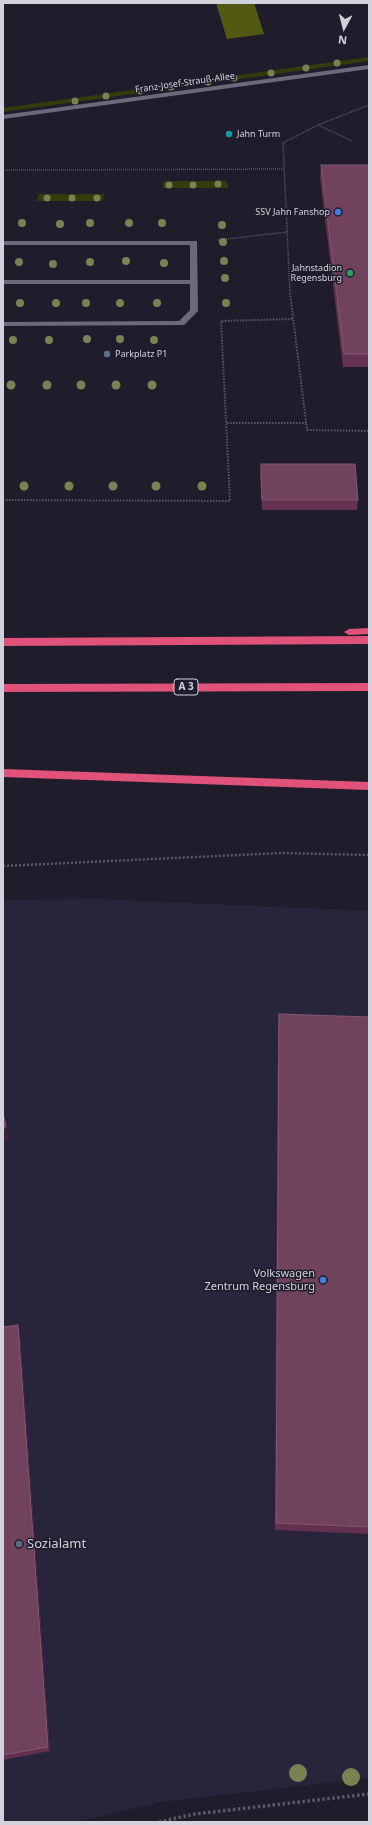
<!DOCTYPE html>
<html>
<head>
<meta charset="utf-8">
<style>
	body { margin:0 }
	#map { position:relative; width:372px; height:1825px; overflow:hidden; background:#1f1d2c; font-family:"Noto Sans",sans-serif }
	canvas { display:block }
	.frame { position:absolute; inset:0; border:4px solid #d2d2dc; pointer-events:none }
	.north { position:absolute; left:324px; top:8px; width:40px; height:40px; -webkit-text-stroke:3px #1f1d2c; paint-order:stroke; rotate:187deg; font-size:11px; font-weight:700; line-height:16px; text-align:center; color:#d2d2dc }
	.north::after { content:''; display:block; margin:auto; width:14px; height:18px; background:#d2d2dc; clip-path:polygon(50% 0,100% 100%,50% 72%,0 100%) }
</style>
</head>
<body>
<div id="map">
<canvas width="372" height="1825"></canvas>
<div class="frame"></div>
<div class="north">N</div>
</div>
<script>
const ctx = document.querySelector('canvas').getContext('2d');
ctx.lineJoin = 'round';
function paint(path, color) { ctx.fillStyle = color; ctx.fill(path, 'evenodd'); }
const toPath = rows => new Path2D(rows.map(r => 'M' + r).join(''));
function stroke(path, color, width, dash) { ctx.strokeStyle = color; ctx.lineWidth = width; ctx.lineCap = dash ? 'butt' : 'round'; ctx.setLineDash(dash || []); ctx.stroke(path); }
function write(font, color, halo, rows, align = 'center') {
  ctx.font = font + ' "Noto Sans",sans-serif'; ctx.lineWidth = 3; ctx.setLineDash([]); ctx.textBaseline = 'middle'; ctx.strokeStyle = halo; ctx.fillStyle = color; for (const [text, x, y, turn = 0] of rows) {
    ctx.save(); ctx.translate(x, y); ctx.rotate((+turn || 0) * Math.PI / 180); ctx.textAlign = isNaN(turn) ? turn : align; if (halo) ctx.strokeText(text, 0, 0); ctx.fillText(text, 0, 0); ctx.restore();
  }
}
paint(toPath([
	[96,899,369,911,369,1778,161,1802,76,1822,3,1822,3,900]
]), '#28253b');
paint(toPath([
	[369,57,369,61,3,112,3,108],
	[163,181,227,181,228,188,163,188],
	[38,194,104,194,103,201,37,201]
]), '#363b0e');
paint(toPath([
	[216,3,254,3,264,34,227,39]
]), '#535913');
stroke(toPath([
	[318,125,352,141],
	[3,170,284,169],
	[218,240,287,232],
	[290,294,283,143,318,125,369,105]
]), '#5b5967', 1.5, [1, 1]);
stroke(toPath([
	[290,293,307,430,369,431],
	[227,423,306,423],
	[3,500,230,501,221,321,293,319]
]), '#5b5967', 2, [1.5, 1.5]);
stroke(toPath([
	[3,866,282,853,369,855]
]), '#5b5967', 2.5, [2, 2]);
stroke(toPath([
	[159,1822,195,1814,369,1794]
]), '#5b5967', 3.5, [2.5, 2.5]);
paint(toPath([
	[3,241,197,241,198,311,184,325,181,325,3,326,3,322,179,321,190,310,190,284,3,284,3,280,190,280,190,245,3,245,3,241]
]), '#6b6a7c');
paint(toPath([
	[369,65,369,69,3,119,3,115,369,65]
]), '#6b6a7c');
paint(toPath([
	[369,628,369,634,349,635,344,632,349,629,369,628],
	[369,636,369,644,3,646,3,638,369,636],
	[369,683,369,691,3,692,3,684,369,683],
	[3,769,369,782,369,790,3,777,3,769]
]), '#e05279');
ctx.fillStyle = '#7c8154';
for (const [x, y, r] of [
	[337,63,3.5],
	[306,68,3.5],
	[271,73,3.5],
	[234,78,3.5],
	[208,82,3.5],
	[171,87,3.5],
	[140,91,3.5],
	[106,96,3.5],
	[75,101,3.5],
	[218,184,3.5],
	[169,185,3.5],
	[193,185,3.5],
	[47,198,3.5],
	[72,198,3.5],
	[97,198,3.5],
	[22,223,4],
	[90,223,4],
	[129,223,4],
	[162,223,4],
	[60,224,4],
	[222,225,4],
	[223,242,4],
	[126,261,4],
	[224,261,4],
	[19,262,4],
	[90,262,4],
	[164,263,4],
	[53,264,4],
	[225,278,4],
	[20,303,4],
	[56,303,4],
	[86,303,4],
	[120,303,4],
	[157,303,4],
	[226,303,4],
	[87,339,4],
	[120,339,4],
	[13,340,4],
	[49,340,4],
	[154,340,4],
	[11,385,4.5],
	[47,385,4.5],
	[81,385,4.5],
	[116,385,4.5],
	[152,385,4.5],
	[24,486,4.5],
	[69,486,4.5],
	[113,486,4.5],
	[156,486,4.5],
	[202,486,4.5],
	[298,1773,9],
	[351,1777,9]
]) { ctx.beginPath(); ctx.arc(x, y, r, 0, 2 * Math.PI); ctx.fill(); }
paint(toPath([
	[321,165,369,165,369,367,343,367,320,178],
	[261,464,358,500,357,510,262,510,260,475],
	[279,1014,369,1017,369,1534,275,1530,278,1026],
	[3,1327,20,1335,50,1751,3,1760]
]), '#64304f');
paint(toPath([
	[6,1126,8,1137,3,1144,3,1130],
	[18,1325,20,1335,50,1751,48,1747]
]), '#44213a');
const building = toPath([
	[321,165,369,165,369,354,344,354,321,165],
	[261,464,355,464,358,500,262,500,261,464],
	[279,1014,369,1017,369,1527,276,1523,279,1014],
	[3,1113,6,1126,3,1130,3,1113],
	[18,1325,48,1747,3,1755,3,1327,18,1325]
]);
paint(building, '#70425e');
stroke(building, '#7f5872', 1);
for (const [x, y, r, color] of [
	[229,134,4,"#0f9aa8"],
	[338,212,4,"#3f7fe0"],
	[350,273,4,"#2e9e5b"],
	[107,354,4,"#5c6f8a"],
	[323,1280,4,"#3f7fe0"],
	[19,1544,4,"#5c6f8a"]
]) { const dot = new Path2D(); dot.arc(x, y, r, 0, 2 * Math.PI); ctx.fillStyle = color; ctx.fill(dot); stroke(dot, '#1f1d2c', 1.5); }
write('9px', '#d2d2dc', '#1f1d2c', [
	["Franz-Josef-Strauß-Allee",185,83,-8]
]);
write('9px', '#d2d2dc', '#1f1d2c', [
	["Jahn Turm",237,134],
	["SSV Jahn Fanshop",330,212,"right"],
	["Jahnstadion",342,268,"right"],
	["Regensburg",342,278,"right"],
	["Parkplatz P1",115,354]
], 'left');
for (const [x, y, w] of [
	[186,687,24]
]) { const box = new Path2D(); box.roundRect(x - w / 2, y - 8, w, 16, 3); ctx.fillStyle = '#1f1d2c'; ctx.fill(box); stroke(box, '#d2d2dc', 1); }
write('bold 10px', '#d2d2dc', null, [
	["A 3",186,687]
]);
write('11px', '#d2d2dc', '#1f1d2c', [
	["Volkswagen",315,1274],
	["Zentrum Regensburg",315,1287]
], 'right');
write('13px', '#d2d2dc', '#1f1d2c', [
	["Sozialamt",27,1544]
], 'left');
</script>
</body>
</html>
